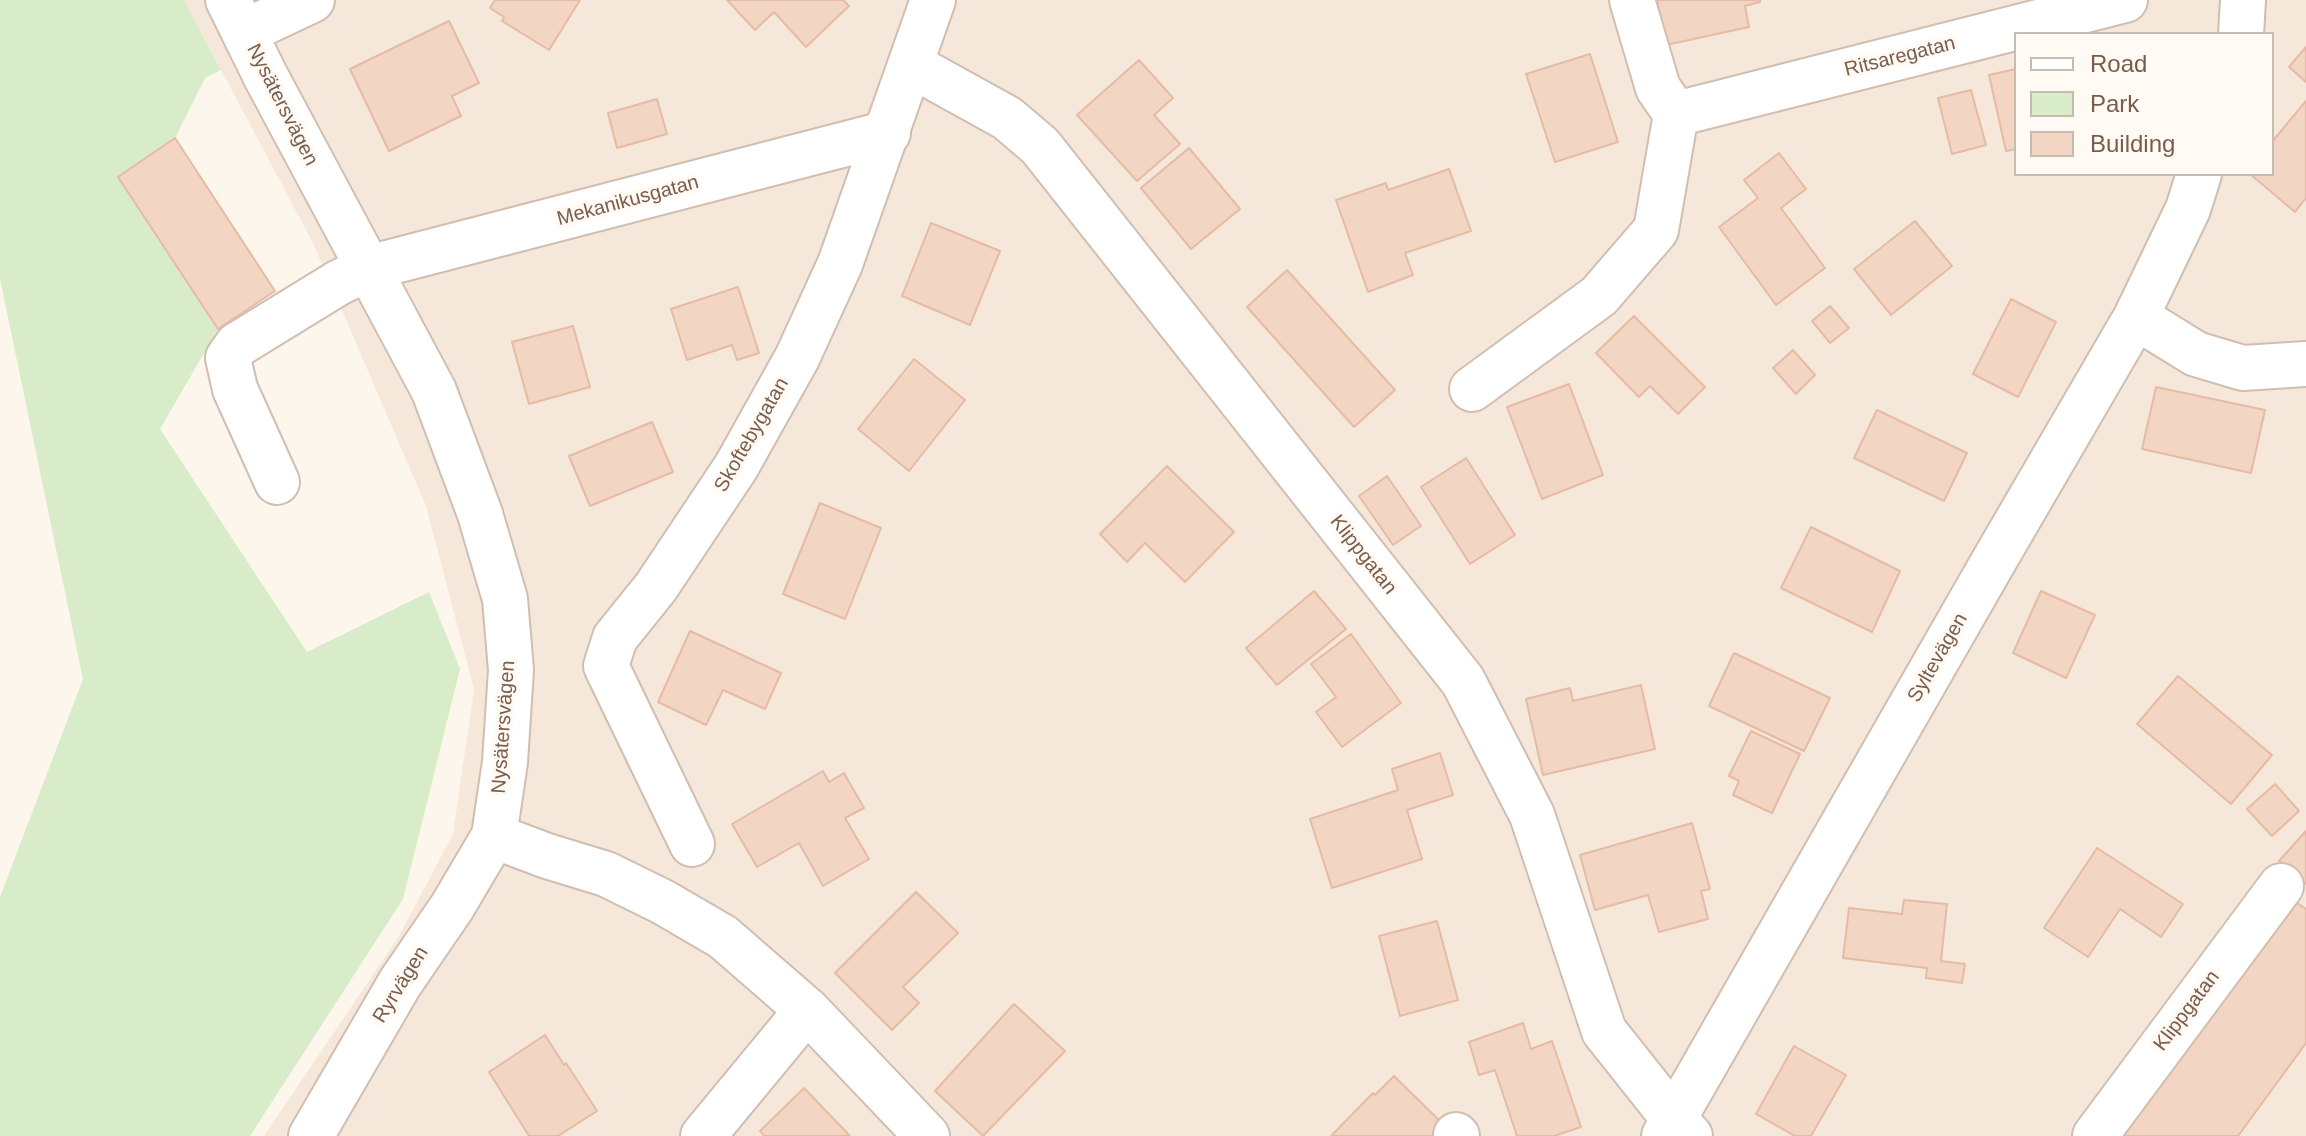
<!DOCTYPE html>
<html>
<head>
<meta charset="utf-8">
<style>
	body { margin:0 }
	#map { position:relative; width:2306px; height:1136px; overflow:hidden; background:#fdf6ec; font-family:Arial,sans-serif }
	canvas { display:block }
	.legend { position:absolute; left:2014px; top:32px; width:260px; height:144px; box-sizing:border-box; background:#fffaf3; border:2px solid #cabbb1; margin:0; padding:10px 14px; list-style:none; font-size:24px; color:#7a5c4d }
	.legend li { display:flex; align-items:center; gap:16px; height:40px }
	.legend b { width:40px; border:2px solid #cabbb1 }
</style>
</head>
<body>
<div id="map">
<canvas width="2306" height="1136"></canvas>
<ul class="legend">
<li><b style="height:10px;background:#fff"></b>Road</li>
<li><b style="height:22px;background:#d8ecc9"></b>Park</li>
<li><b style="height:22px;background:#f3d5c3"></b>Building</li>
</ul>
</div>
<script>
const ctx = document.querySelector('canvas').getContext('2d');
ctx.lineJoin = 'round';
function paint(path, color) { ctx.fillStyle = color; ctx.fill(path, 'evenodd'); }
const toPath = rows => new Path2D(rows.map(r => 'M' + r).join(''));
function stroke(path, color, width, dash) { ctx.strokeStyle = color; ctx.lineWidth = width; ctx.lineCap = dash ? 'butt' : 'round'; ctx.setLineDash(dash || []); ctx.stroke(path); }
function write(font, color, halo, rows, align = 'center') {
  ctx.font = font + ' Arial,sans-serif'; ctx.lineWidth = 7; ctx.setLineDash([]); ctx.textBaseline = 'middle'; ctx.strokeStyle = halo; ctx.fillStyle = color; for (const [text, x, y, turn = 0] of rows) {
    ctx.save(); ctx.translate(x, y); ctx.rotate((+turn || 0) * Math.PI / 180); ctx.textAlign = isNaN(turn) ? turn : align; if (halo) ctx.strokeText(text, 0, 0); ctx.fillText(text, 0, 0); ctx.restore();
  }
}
paint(toPath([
	[184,0,2306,0,2306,1136,264,1136,399,936,453,834,474,689,426,506,313,243],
	[2016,34,2272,34,2272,174,2016,174]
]), '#f5e8da');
paint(toPath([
	[0,0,184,0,221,70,205,78,175,138,118,177,218,329,160,429,307,652,429,592,460,669,403,899,250,1136,0,1136,0,897,83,679,0,279]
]), '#d8ecc9');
const building = toPath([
	[495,0,580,0,549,50,502,21,504,17,490,8,495,0],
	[727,0,843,0,849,6,806,47,774,12,755,30,727,0],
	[1657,0,1760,0,1760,2,1745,6,1749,27,1666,45,1657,0],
	[449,21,479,83,452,96,461,116,389,151,350,69,449,21],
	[2306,47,2306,82,2289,67,2306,47],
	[1590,54,1618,142,1555,162,1526,74,1590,54],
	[1139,60,1173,98,1154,115,1180,144,1137,181,1077,115,1139,60],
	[2016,69,2016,149,2006,151,1989,75,2016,69],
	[1971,90,1986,145,1952,154,1938,98,1971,90],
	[657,99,667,134,617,148,608,113,657,99],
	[2306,101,2306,198,2295,212,2250,174,2272,174,2272,142,2306,101],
	[175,138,275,291,218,329,118,177,175,138],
	[1189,148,1240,209,1191,249,1141,188,1189,148],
	[1779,153,1806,189,1781,208,1825,268,1776,305,1719,227,1758,198,1744,180,1779,153],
	[1449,169,1471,231,1405,253,1413,275,1368,292,1336,200,1386,183,1388,190,1449,169],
	[1915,221,1952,266,1891,315,1854,269,1915,221],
	[931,223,1000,251,970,325,902,296,931,223],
	[1287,270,1395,390,1354,427,1247,307,1287,270],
	[738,287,759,353,737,360,732,345,687,360,671,309,738,287],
	[2011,299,2056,322,2018,397,1973,374,2011,299],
	[1830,306,1849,328,1830,343,1812,321,1830,306],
	[1634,316,1705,387,1678,414,1650,386,1639,397,1596,353,1634,316],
	[573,326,590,387,529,404,512,342,573,326],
	[1793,350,1815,375,1796,394,1773,368,1793,350],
	[914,359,965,400,909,471,858,429,914,359],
	[1569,384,1603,475,1542,499,1507,407,1569,384],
	[2156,387,2265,410,2251,473,2142,449,2156,387],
	[1877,410,1967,453,1944,501,1854,458,1877,410],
	[652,422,673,472,590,506,569,456,652,422],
	[1466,458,1515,535,1470,564,1421,487,1466,458],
	[1167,466,1234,532,1185,582,1145,543,1127,562,1100,534,1167,466],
	[1387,476,1421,526,1393,545,1359,496,1387,476],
	[820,503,881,528,845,619,783,594,820,503],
	[1811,527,1900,571,1872,632,1781,588,1811,527],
	[1314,591,1346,629,1277,685,1246,648,1314,591],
	[2041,591,2095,615,2066,678,2013,653,2041,591],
	[690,631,781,673,765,709,723,690,706,725,658,702,690,631],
	[1351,634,1401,703,1342,747,1316,712,1336,697,1311,664,1351,634],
	[1734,653,1830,698,1804,751,1709,706,1734,653],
	[2178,676,2272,755,2231,804,2137,724,2178,676],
	[1641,685,1655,749,1543,775,1526,699,1570,688,1573,701,1641,685],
	[1751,731,1800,754,1772,813,1733,795,1739,781,1729,776,1751,731],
	[1440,753,1453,795,1407,810,1422,859,1332,888,1310,819,1398,790,1392,769,1440,753],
	[823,771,829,782,844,773,864,808,845,818,869,859,823,886,799,843,757,867,732,824,823,771],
	[2275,784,2299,811,2272,836,2247,809,2275,784],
	[1692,823,1710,889,1701,891,1708,919,1659,932,1648,895,1595,910,1580,855,1692,823],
	[2306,831,2306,884,2279,861,2306,831],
	[2097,848,2183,904,2161,937,2120,909,2088,957,2044,928,2097,848],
	[916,892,958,933,903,987,919,1003,892,1030,835,973,916,892],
	[1904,900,1947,904,1941,961,1965,964,1962,983,1926,978,1927,968,1843,958,1849,908,1902,914,1904,900],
	[2297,903,2306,909,2306,1043,2238,1136,2122,1136,2297,903],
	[1437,921,1458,1000,1400,1016,1379,936,1437,921],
	[1014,1004,1065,1051,983,1136,935,1091,1014,1004],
	[1523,1023,1531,1049,1552,1041,1581,1127,1554,1136,1517,1136,1495,1070,1479,1075,1469,1042,1523,1023],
	[545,1035,564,1065,566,1063,597,1111,558,1136,529,1136,489,1072,545,1035],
	[1794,1046,1846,1075,1811,1136,1795,1136,1756,1114,1794,1046],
	[1394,1076,1448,1129,1441,1136,1331,1136,1373,1093,1375,1095,1394,1076],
	[804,1088,850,1136,764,1136,760,1131,804,1088]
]);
paint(building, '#f3d5c3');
stroke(building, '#e6bba3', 2);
const minor = toPath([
	[228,0,266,77,434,391,480,514,505,599,511,670,505,762,494,836,547,856,606,874,663,902,723,937,807,1010,927,1136],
	[244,32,312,0],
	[2241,34,2243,0],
	[911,65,1007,118,1040,146,1463,681,1532,815,1604,1031,1673,1118,1690,1136],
	[1676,114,2125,0],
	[2136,317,2196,354,2243,368,2306,364],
	[1472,389,1599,296,1656,230,1676,114,1658,88,1632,0],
	[277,482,235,389,228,358,237,345,338,283,368,268,888,133],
	[692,844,606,666,615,638,656,587,736,467,797,358,840,264,933,0],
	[1456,1135,1457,1136],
	[311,1136,400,983,452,907,494,836],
	[703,1136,807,1010],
	[1664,1136,1995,559,2136,317,2188,209,2199,174],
	[2095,1136,2281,886]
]);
stroke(minor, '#d1beb0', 48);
stroke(minor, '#fff', 44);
write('20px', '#7a5c4d', '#fffaf3', [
	["Ritsaregatan",1900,57,-14],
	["Nysätersvägen",282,105,63],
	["Mekanikusgatan",628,201,-15],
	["Skoftebygatan",752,435,-60],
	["Klippgatan",1363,555,52],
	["Syltevägen",1938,658,-60],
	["Nysätersvägen",504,727,-86],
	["Ryrvägen",401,985,-58],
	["Klippgatan",2187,1011,-53]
]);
</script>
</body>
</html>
